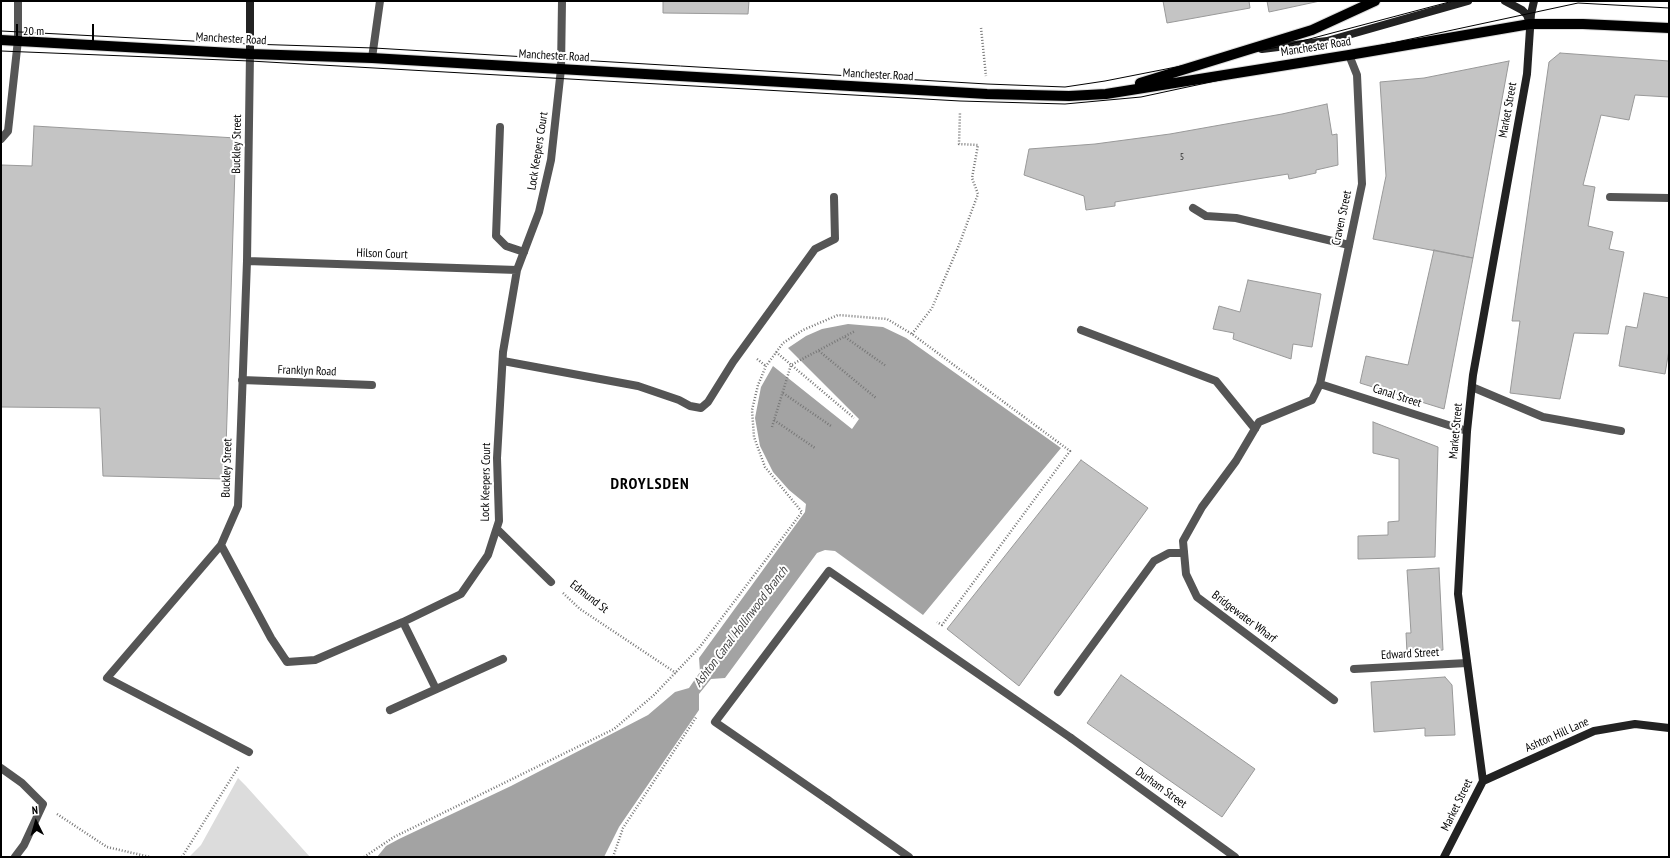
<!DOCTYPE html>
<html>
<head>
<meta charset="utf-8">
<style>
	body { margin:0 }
	#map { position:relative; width:1670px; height:858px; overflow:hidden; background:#fff; font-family:"PT Sans Narrow",sans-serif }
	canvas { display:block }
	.frame { position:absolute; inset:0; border:2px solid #000; pointer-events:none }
	.north { position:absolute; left:16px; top:802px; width:40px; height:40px; -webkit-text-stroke:3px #fff; paint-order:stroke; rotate:355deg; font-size:11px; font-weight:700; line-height:16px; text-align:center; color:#000 }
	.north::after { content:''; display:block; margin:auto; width:14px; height:18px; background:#000; clip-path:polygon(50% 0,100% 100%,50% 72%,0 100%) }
	.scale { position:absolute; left:16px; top:24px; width:78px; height:18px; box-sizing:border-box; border:2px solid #000; border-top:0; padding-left:5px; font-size:12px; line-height:14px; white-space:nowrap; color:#000; -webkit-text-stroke:3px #fff; paint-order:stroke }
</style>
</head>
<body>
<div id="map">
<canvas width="1670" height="858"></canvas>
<div class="frame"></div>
<div class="north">N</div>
<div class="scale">20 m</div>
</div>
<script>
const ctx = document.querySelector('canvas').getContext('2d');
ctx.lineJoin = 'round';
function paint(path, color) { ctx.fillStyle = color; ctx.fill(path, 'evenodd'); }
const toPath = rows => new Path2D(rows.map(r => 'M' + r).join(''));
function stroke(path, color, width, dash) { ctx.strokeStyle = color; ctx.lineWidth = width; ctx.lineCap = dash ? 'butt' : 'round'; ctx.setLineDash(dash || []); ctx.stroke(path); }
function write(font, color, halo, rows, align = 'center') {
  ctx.font = font + ' "PT Sans Narrow",sans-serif'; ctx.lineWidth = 4; ctx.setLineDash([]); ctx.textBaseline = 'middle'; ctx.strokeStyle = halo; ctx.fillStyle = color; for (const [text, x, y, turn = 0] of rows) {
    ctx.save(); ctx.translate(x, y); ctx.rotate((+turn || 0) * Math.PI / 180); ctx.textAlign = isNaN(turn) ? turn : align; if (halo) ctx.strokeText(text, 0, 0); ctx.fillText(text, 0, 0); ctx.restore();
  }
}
paint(toPath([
	[238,778,246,786,310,857,189,857,201,845]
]), '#dcdcdc');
paint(toPath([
	[848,324,883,327,906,338,1061,448,923,615,835,551,825,550,817,553,725,678,711,679,699,694,699,710,619,827,604,857,377,857,386,846,399,839,511,786,648,715,675,692,689,688,700,672,699,658,805,512,806,504,789,490,773,472,760,446,755,418,761,387,773,366,852,429,859,419,788,348,806,336,822,329]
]), '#a3a3a3');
const building = toPath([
	[663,1,749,1,748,14,663,13,663,1],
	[1163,1,1249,1,1250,8,1167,23,1163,1],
	[1267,1,1320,1,1269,12,1267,1],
	[1560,53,1669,61,1669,97,1635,95,1629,120,1601,115,1583,185,1595,187,1588,226,1613,232,1609,249,1624,252,1608,334,1574,333,1560,399,1510,393,1520,321,1512,321,1549,62,1560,53],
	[1509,61,1473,258,1373,239,1386,176,1380,82,1424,78,1509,61],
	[1327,104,1332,135,1337,134,1338,165,1316,170,1316,173,1289,179,1288,174,1115,202,1115,206,1086,210,1084,196,1024,175,1029,149,1095,144,1170,134,1282,114,1327,104],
	[34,126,236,138,225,479,103,476,100,408,1,407,1,167,2,165,32,166,34,126],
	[1434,250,1473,258,1444,409,1360,383,1366,356,1408,365,1434,250],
	[1248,280,1321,294,1312,347,1293,344,1291,359,1233,339,1234,333,1213,329,1219,306,1240,312,1248,280],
	[1644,293,1669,298,1669,350,1665,374,1619,366,1626,326,1637,328,1644,293],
	[1373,422,1438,447,1435,557,1358,559,1358,536,1388,535,1388,522,1399,521,1399,459,1373,453,1373,422],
	[1081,460,1148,508,1019,686,947,629,1081,460],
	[1439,568,1443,650,1407,653,1406,633,1411,633,1407,570,1439,568],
	[1121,675,1255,769,1222,817,1087,723,1121,675],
	[1445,677,1452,685,1455,735,1425,736,1425,728,1374,732,1371,682,1445,677]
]);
paint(building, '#c4c4c4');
stroke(building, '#999', 1);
const primary = toPath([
	[1,40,250,54,372,58,987,94,1069,96,1106,94,1349,55,1530,24,1583,24,1669,28],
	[1140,83,1312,30,1375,1]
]);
stroke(primary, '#dbdbdb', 12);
stroke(toPath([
	[981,28,986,76],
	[912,334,932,308,959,245,978,194,972,178,978,145,959,144,960,112],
	[845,337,886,366],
	[819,351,876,398],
	[776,352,854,418],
	[757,359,766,366],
	[783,393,831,426],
	[774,420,815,448],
	[772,427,791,365,855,331],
	[563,593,580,609,676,673],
	[57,814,107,847,150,857],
	[182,857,239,766],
	[364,857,394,837,614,729,654,695,699,648,802,512,765,467,754,437,752,410,758,385,766,366,783,343,803,330,838,315,887,319,912,334,1070,451,942,625,937,622],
	[613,857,623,828,697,716]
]), '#777', 2.5, [1, 2]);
stroke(toPath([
	[372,58,380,1],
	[561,69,562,1],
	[500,127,496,236,506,246,524,252],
	[1,139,8,131,18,40],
	[1610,197,1669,198],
	[1193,208,1206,216,1236,218,1349,245],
	[503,361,638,386,679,400,690,406,701,408,708,402,733,362,815,249,835,239,834,197],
	[1472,387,1543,417,1621,431],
	[1058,692,1154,561,1169,553,1184,553],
	[828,800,715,722,829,571,1071,738]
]), '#555', 8);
stroke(toPath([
	[18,40,18,1],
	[247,261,517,270],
	[1081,330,1216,381,1255,429],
	[242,380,372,385],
	[1320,384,1467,431],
	[497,529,551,582],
	[221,545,271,638,287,662,315,660,403,622,461,594,488,555,499,521,497,458,503,352,517,270,539,212,551,160,561,69],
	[403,622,436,689],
	[1354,669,1467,663],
	[1334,700,1197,597,1186,574,1183,541,1202,507,1236,461,1259,422,1312,400,1320,384,1362,184,1357,75,1349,55],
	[390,710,503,659],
	[1071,738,1235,857],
	[249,752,107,678,221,545,238,506,247,261,250,54],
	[1,768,22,783,43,804,24,845,15,857],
	[828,800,909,857]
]), '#555', 8);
stroke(toPath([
	[1505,1,1522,10,1527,15,1530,23],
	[1262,49,1327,41,1468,1],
	[250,54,250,1],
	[1483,781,1594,731,1635,724,1669,728],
	[1444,857,1483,781,1458,594,1467,431,1473,375,1527,74,1531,14,1534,1]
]), '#222', 8);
stroke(primary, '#000', 10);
stroke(toPath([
	[1,31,250,44,374,48,987,84,1065,87,1105,81,1283,46,1453,1],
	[1,51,250,61,960,101,1065,104,1141,97,1578,3,1669,8]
]), '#000', 1);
write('10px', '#313131', null, [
	["5",1182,157]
]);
write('12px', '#000', '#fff', [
	["Manchester Road",231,39,3],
	["Manchester Road",1316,47,-9],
	["Manchester Road",554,56,3],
	["Manchester Road",878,75,3],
	["Market Street",1508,110,-80],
	["Buckley Street",237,144,-89],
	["Lock Keepers Court",538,151,-81],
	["Craven Street",1342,218,-78],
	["Hilson Court",382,254,2],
	["Franklyn Road",307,371,2],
	["Canal Street",1397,396,18],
	["Market Street",1456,431,-85],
	["Buckley Street",227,468,-88],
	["Lock Keepers Court",486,482,-89],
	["Edmund St",589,597,38],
	["Bridgewater Wharf",1244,617,37],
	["Edward Street",1410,654,-3],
	["Ashton Hill Lane",1557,735,-24],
	["Durham Street",1161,788,36],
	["Market Street",1457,805,-64]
]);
write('italic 13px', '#444', '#fff', [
	["Ashton Canal Hollinwood Branch",741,627,-53]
]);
ctx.letterSpacing = '1px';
write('bold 16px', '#000', '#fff', [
	["DROYLSDEN",650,484]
]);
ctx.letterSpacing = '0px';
</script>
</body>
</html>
